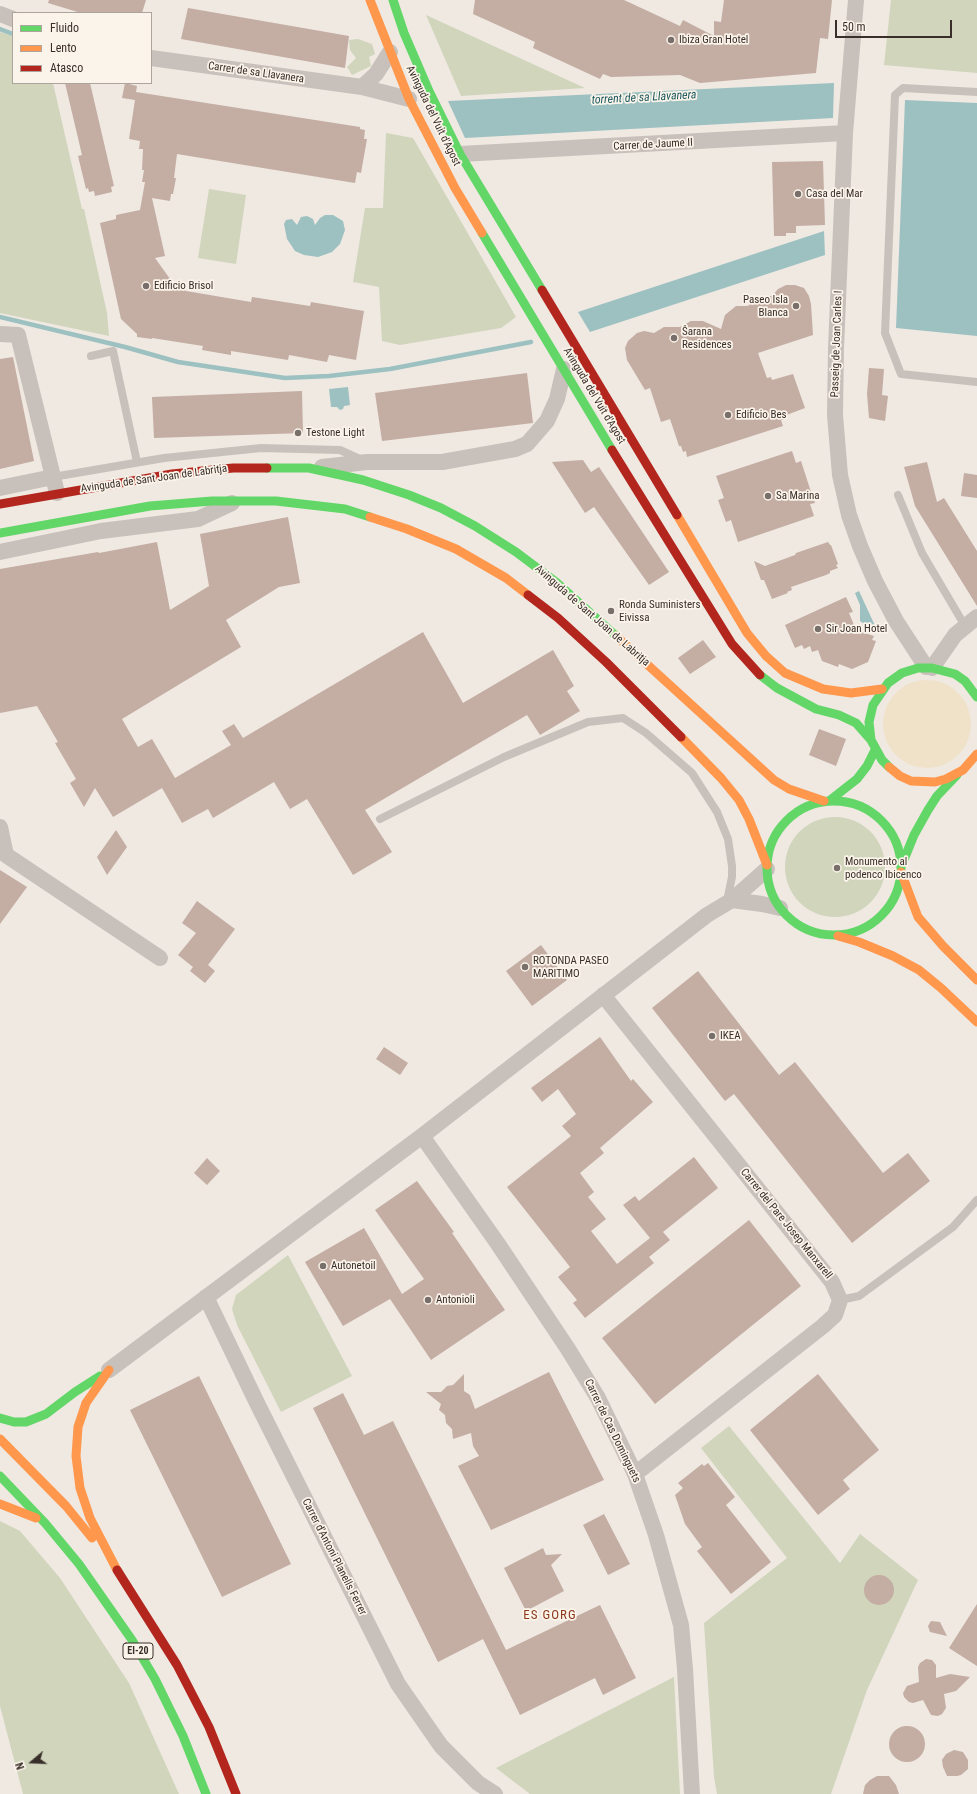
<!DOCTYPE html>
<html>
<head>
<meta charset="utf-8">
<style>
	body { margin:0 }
	#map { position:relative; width:977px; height:1794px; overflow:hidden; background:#efe9e2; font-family:"Roboto Condensed",sans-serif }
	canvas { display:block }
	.legend { position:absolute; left:12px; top:12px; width:140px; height:72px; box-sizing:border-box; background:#fbf4ea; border:1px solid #ada59d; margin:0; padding:5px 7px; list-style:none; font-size:12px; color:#392e29 }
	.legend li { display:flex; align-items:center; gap:8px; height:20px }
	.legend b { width:20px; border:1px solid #ada59d }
	.north { position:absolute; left:12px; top:1742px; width:40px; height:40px; -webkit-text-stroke:3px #fbf4ea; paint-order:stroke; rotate:251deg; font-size:11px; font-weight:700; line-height:16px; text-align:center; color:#392e29 }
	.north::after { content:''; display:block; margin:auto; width:14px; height:18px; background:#392e29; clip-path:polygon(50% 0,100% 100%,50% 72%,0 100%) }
	.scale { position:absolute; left:835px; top:20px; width:117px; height:18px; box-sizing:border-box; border:2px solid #392e29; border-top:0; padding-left:5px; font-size:12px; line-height:14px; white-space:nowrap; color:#392e29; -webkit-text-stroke:3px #fbf4ea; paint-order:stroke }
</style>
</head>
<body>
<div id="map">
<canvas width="977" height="1794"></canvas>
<ul class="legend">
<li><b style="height:5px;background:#63d668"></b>Fluido</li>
<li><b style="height:5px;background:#ff974d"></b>Lento</li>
<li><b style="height:5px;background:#b3261e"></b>Atasco</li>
</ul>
<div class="north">N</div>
<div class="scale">50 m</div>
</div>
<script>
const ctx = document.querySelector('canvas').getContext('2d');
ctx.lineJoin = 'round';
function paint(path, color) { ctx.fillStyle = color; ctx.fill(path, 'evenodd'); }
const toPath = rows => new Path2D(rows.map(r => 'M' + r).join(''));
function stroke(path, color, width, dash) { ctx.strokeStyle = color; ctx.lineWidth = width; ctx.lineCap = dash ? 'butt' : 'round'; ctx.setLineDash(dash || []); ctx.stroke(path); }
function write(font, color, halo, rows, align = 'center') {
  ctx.font = font + ' "Roboto Condensed",sans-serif'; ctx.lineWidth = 3.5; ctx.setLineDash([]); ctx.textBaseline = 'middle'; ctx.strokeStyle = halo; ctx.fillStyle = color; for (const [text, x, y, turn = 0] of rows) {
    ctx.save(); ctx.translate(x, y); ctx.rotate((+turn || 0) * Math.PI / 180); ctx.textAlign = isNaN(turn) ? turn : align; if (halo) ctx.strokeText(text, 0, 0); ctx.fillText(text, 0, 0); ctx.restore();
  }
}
paint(toPath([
	[891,0,977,0,977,73,884,65],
	[426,15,585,88,461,96],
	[0,32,13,36,13,83,53,83,82,209,84,209,107,313,109,336,0,313],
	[358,39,372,44,375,54,369,57,371,66,352,75,347,67,356,58,350,50,349,40],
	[386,133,413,138,516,317,501,328,400,345,382,341,379,287,353,282,365,208,383,208],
	[209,189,246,195,236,264,198,258],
	'785 867a50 50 0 1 1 100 0a50 50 0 1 1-100 0Z',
	[288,1255,352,1376,281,1412,237,1325,232,1309,236,1295],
	[729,1426,840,1563,860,1534,918,1580,867,1690,831,1794,717,1794,714,1777,704,1623,787,1558,701,1448],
	[0,1521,20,1531,60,1578,129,1683,179,1794,23,1794,0,1706],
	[674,1677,680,1794,530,1794,496,1768]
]), '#d0d5bc');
paint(toPath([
	'883 724a44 44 0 1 1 88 0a44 44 0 1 1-88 0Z'
]), '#f0e2c8');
paint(toPath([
	[834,83,833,118,465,138,448,101],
	[905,100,977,103,977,336,896,328],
	[325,215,333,215,343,221,345,230,340,244,332,252,318,257,304,255,295,251,287,239,284,224,286,220,292,219,297,225,301,217,307,216,313,219,315,225,320,218],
	[824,231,825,255,590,332,578,312],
	[348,387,350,405,344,406,343,409,340,410,337,407,331,407,329,389],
	[859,591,877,630,870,628,860,621,860,605,855,593]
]), '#9dc0c1');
stroke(toPath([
	[0,29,13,34],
	[0,317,125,347,178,362,285,378,329,376,390,369,531,342]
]), '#9dc0c1', 4.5);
paint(toPath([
	[49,0,146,0,142,13,81,13,48,3],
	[475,0,624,0,680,26,683,20,714,36,714,21,721,22,724,0,832,0,828,39,820,38,816,73,700,83,680,75,611,77,603,74,600,79,533,48,535,42,473,14],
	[188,8,349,36,345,68,181,39],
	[65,83,90,83,114,186,111,187,112,192,95,196,94,191,89,192,88,188,86,189,78,156,82,155],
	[125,83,137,86,136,92,360,127,360,129,365,130,364,139,367,139,361,173,357,172,355,183,177,154,174,178,176,178,173,194,171,194,170,201,152,198,165,256,155,258,173,283,186,291,251,302,252,297,310,306,311,302,364,311,356,360,329,355,327,362,289,355,288,360,231,351,231,355,202,350,203,346,152,338,152,339,137,337,137,334,121,319,100,223,116,219,116,215,140,210,145,182,142,182,144,170,142,170,143,149,139,149,140,141,129,139,135,100,122,98],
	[823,161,825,225,796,226,796,233,786,233,786,236,774,236,772,162],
	[786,285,795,285,804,288,809,296,811,304,813,335,758,353,767,378,771,377,772,380,793,374,805,408,784,416,785,419,781,420,783,426,687,457,686,451,683,452,681,446,679,446,670,419,661,422,650,388,645,390,627,360,625,348,628,341,637,333,644,331,654,333,664,327,680,327,691,321,703,321,721,329,725,315,736,306,748,306,759,296,772,296,778,289],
	[13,357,34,461,0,469,0,359],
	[869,368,884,369,882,395,888,396,885,421,869,418,867,394],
	[527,373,533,423,382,441,375,393],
	[302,391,303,433,154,438,152,397],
	[792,451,796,463,801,461,811,492,815,503,810,504,814,516,738,542,731,520,726,522,718,500,724,498,716,476],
	[583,460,591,472,599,467,669,572,649,585,594,507,585,513,552,462],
	[927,462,937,502,944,498,977,551,977,606,915,506,904,467],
	[964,473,977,475,977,498,961,496],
	[288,517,300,583,279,587,226,620,241,647,122,719,138,747,152,739,175,778,231,745,222,731,234,724,243,738,423,632,463,703,553,650,574,686,567,691,580,711,540,735,527,715,365,810,392,852,353,875,307,799,290,809,274,782,213,818,208,809,182,823,162,788,113,817,95,788,84,807,70,783,76,779,55,743,58,742,37,706,0,713,0,569,98,552,99,553,157,542,170,610,209,586,200,534],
	[828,542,830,545,831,545,838,564,836,565,838,568,830,571,830,573,826,575,791,587,792,590,787,592,788,593,772,599,764,580,761,580,754,561,765,566,795,555,796,553],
	[846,597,853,612,849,613,856,630,874,636,872,640,876,641,868,662,852,669,839,664,838,667,822,661,818,650,812,652,810,646,804,649,802,645,795,648,785,625],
	[703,640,716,657,690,674,678,658],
	[819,729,846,739,836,766,809,755],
	[116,830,127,847,107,875,97,857],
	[0,870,27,887,0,924],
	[197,901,235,929,208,965,215,971,205,983,190,971,193,967,178,955,196,933,182,923],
	[541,945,567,980,532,1006,506,971],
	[698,971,779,1075,795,1062,883,1173,908,1153,930,1181,852,1243,734,1094,725,1101,652,1008],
	[600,1037,631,1081,633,1079,653,1102,600,1148,604,1153,580,1173,594,1192,588,1197,606,1219,591,1231,617,1264,650,1238,623,1205,635,1196,639,1201,694,1157,718,1188,663,1232,670,1240,649,1257,654,1263,585,1318,573,1303,577,1300,558,1277,570,1267,507,1187,571,1136,562,1126,576,1114,558,1089,542,1102,531,1088],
	[384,1047,408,1063,400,1075,376,1059],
	[207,1158,220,1171,207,1185,194,1173],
	[417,1181,454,1232,452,1233,505,1310,431,1360,390,1299,343,1326,305,1262,364,1228,402,1294,424,1279,375,1210],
	[749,1220,801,1286,655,1404,602,1338],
	[549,1372,604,1480,491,1530,458,1466,479,1456,473,1446,471,1433,453,1439,452,1429,446,1423,445,1415,439,1410,441,1404,426,1392,441,1392,447,1386,453,1385,464,1374,464,1391,470,1395,475,1409],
	[818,1374,879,1450,843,1480,850,1489,818,1515,750,1430],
	[199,1376,291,1564,222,1597,130,1410],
	[343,1393,364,1435,393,1421,506,1650,600,1605,636,1678,603,1695,595,1678,520,1715,483,1639,438,1662,313,1408],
	[708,1463,735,1497,726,1505,771,1562,731,1594,697,1551,702,1547,685,1524,675,1495,683,1488,678,1483,702,1464,704,1466],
	[604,1514,630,1564,608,1575,583,1525],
	[543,1548,546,1555,562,1554,551,1565,564,1591,526,1611,504,1568],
	'864 1590a15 15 0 1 1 30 0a15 15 0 1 1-30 0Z',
	[977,1604,977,1666,949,1648],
	[931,1621,940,1622,947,1636,930,1632,928,1626],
	[926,1659,932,1660,936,1665,936,1678,950,1674,970,1677,956,1691,944,1694,946,1708,942,1714,938,1716,931,1715,923,1700,913,1703,909,1702,904,1697,903,1693,907,1686,919,1682,918,1667,920,1663],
	'889 1744a18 18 0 1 1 36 0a18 18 0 1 1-36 0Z',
	[954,1750,963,1752,968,1760,968,1769,961,1775,957,1776,947,1776,943,1767,942,1760,946,1754],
	[877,1776,889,1776,896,1785,899,1794,863,1794,865,1785,870,1780]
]), '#c4ada3');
stroke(toPath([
	[977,92,903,88,895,95,885,333,901,374,977,382],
	[91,356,113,351,137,462],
	[53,477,164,458,261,448,340,450,362,460],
	[898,495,922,553,965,626],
	[380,819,504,757,588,722,623,718,646,733,692,773,717,812,728,839,732,866,732,877,727,901],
	[840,1300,859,1296,953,1227,977,1200]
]), '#c8c1bb', 8);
stroke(toPath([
	[856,0,845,133,836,348,835,415,840,475,849,515,860,546,875,581,896,621,926,667],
	[0,14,13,19],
	[151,58,362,87,409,99],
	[362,87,376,74,390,52],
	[460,154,845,133],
	[0,334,18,335,57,493],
	[322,467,367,462,442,462,515,449,527,444,547,421,557,399,564,369],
	[0,488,53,477],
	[0,552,101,531,198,519,232,503],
	[932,668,955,635,977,617],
	[0,827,6,855,160,958],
	[732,900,762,904,780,908],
	[603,995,832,1282,840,1300,835,1315,823,1326,635,1474],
	[422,1136,498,1244,568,1349,598,1398,635,1474,656,1535,681,1625,685,1669,692,1794],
	[206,1297,257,1403,398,1684,441,1746,478,1783,495,1794],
	[109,1370,422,1136,707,915,732,900,767,869]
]), '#c8c1bb', 16);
stroke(toPath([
	[393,0,404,33,429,91,460,154,542,290],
	[482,233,612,450],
	[267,468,309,468,363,480,409,495,441,508,475,526,516,552,556,582,616,636],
	[0,533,150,506,212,501,276,501,345,509,370,517],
	[760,675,777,688,816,709,839,715,856,723,871,740],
	[889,767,882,760,871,740,869,722,873,705,888,683,902,673,918,668,932,668,955,674,965,681,977,697],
	'767 868a67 67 0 1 1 134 0a67 67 0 1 1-134 0Z',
	[829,801,857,779,867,766,875,750],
	[901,867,914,835,928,810,937,796,957,775],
	[0,1418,14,1422,26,1422,46,1414,75,1392,100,1376],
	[0,1476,45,1523,79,1564,132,1640,155,1679,183,1736,206,1794]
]), '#63d668', 9);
stroke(toPath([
	[370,0,409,99,455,188,482,233],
	[677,515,747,633,766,656,785,673,823,689,851,693,882,689],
	[370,517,407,529,456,549,506,578,528,595],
	[616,636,774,780,789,789,824,801],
	[681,737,721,778,739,800,749,819,767,865],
	[889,767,900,776,911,781,935,782,946,779,963,770,977,754],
	[901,872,918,917,943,946,977,980],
	[838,936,859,942,893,956,919,970,941,988,977,1022],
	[109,1370,86,1403,78,1427,76,1456,80,1488,90,1518,117,1570],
	[0,1439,66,1506,92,1538],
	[0,1504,36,1518]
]), '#ff974d', 9);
stroke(toPath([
	[542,290,677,515],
	[612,450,732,644,760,675],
	[0,504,172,474,233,468,267,468],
	[528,595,558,618,606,662,681,737],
	[117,1570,177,1665,209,1727,236,1794]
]), '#b3261e', 9);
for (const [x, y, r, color] of [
	[671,40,4,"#796f6a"],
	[798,194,4,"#796f6a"],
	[146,286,4,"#796f6a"],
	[796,306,4,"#796f6a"],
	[674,338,4,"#796f6a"],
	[728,415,4,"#796f6a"],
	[298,433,4,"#796f6a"],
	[768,496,4,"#796f6a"],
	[611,611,4,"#796f6a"],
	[818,629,4,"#796f6a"],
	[837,868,4,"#796f6a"],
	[525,967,4,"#796f6a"],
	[712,1036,4,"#796f6a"],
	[323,1266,4,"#796f6a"],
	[428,1300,4,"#796f6a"]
]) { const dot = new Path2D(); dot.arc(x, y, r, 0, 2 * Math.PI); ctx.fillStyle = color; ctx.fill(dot); stroke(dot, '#fbf4ea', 1.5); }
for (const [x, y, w] of [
	[138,1651,30]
]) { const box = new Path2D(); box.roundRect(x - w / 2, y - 8, w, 16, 3); ctx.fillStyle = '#fbf4ea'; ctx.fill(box); stroke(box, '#392e29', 1); }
write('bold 10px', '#392e29', null, [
	["EI-20",138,1651]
]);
write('11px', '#392e29', '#fbf4ea', [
	["Ibiza Gran Hotel",679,40],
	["Casa del Mar",806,194],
	["Edificio Brisol",154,286],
	["Paseo Isla",788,300,"right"],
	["Blanca",788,313,"right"],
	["Ŝarana",682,332],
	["Residences",682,345],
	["Edificio Bes",736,415],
	["Testone Light",306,433],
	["Sa Marina",776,496],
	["Ronda Suministers",619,605],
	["Eivissa",619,618],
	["Sir Joan Hotel",826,629],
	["Monumento al",845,862],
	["podenco Ibicenco",845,875],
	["ROTONDA PASEO",533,961],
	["MARITIMO",533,974],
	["IKEA",720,1036],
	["Autonetoil",331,1266],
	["Antonioli",436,1300]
], 'left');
write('11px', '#392e29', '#fbf4ea', [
	["Carrer de sa Llavanera",256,73,8],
	["Avinguda del Vuit d'Agost",433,116,64],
	["Carrer de Jaume II",653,145,-3],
	["Passeig de Joan Carles I",837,344,-88],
	["Avinguda del Vuit d'Agost",594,396,59],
	["Avinguda de Sant Joan de Labritja",154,479,-8],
	["Avinguda de Sant Joan de Labritja",592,616,41],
	["Carrer del Pare Josep Manxarell",786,1224,51],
	["Carrer de Cas Dominguets",612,1431,64],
	["Carrer d'Antoni Planells Ferrer",334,1557,63]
]);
write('italic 12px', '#1b585e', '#fbf4ea', [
	["torrent de sa Llavanera",644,98,-3]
]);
ctx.letterSpacing = '1px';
write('13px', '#8d3a1d', '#fbf4ea', [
	["ES GORG",550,1616]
]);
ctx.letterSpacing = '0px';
</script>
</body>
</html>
